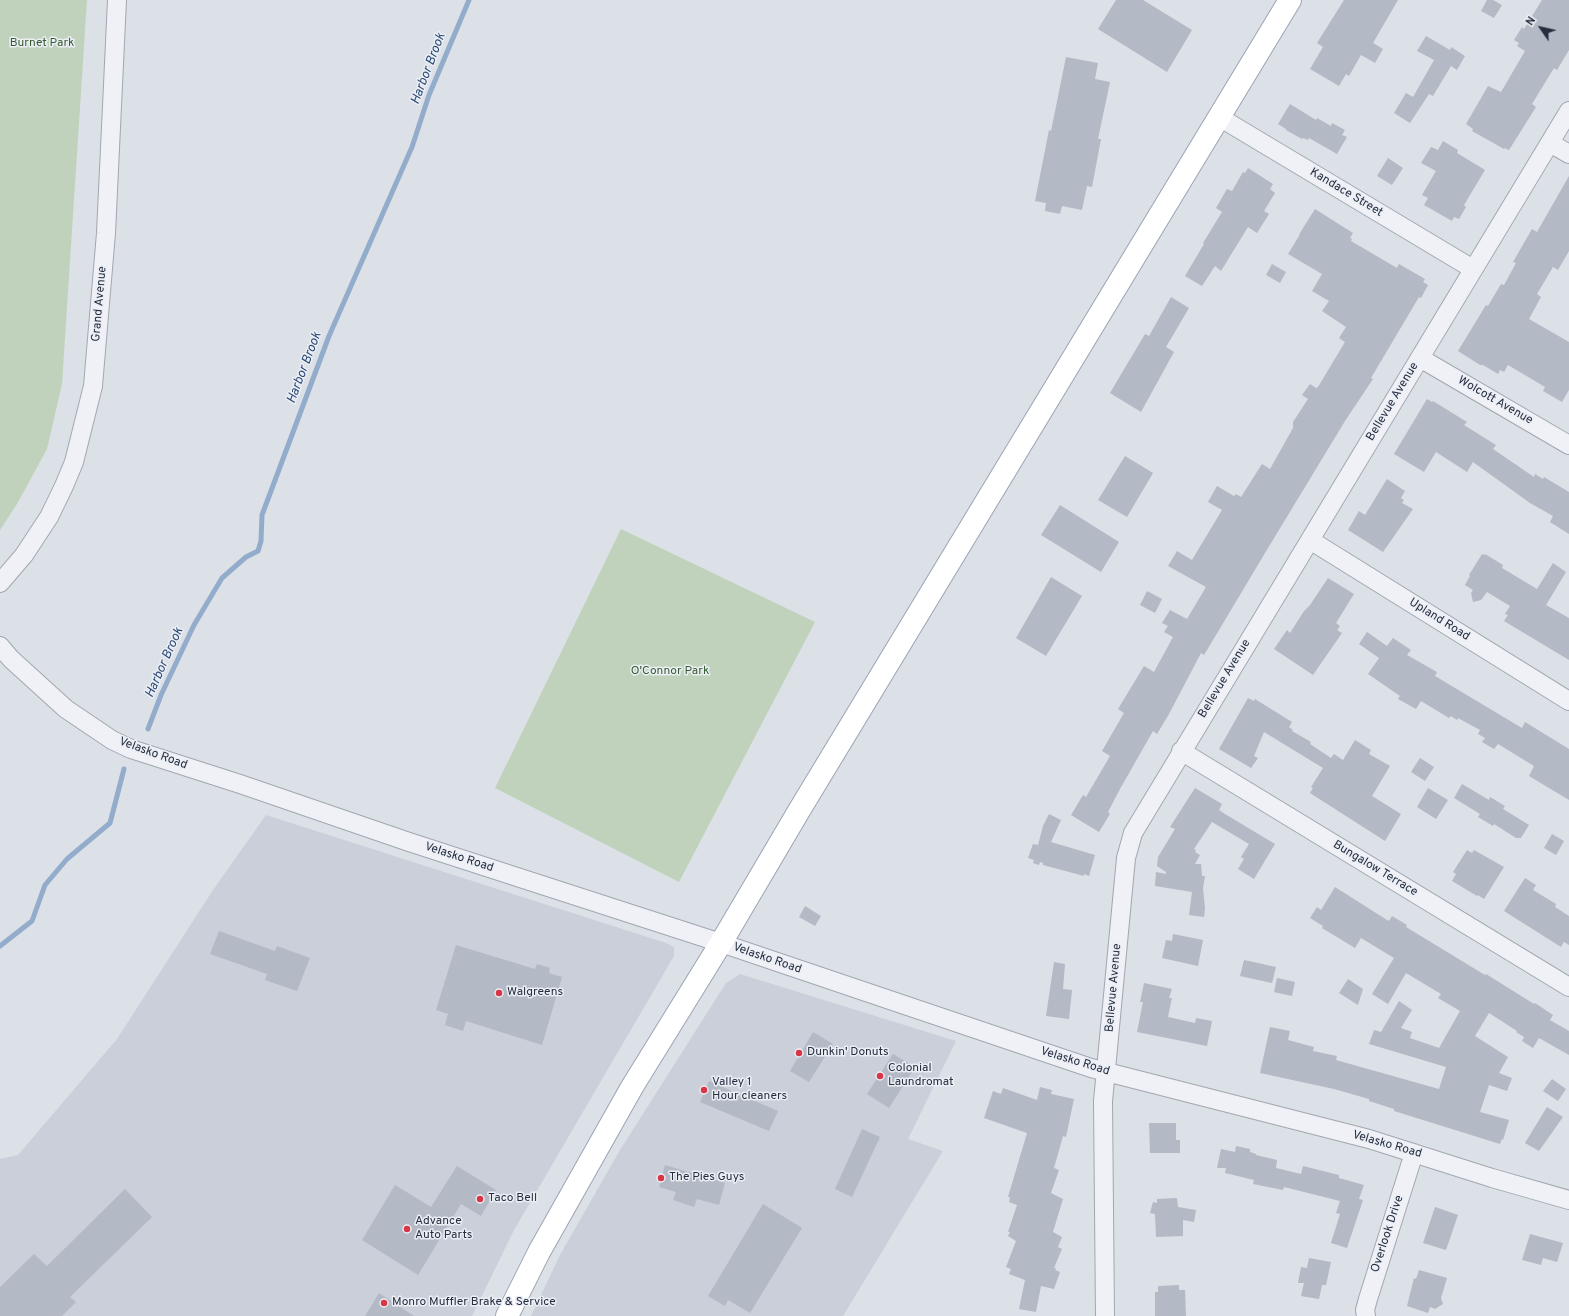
<!DOCTYPE html>
<html>
<head>
<meta charset="utf-8">
<style>
	body { margin:0 }
	#map { position:relative; width:1569px; height:1316px; overflow:hidden; background:#dce0e7; font-family:Overpass,sans-serif }
	canvas { display:block }
	.north { position:absolute; left:1521px; top:8px; width:40px; height:40px; -webkit-text-stroke:3px #ebeff5; paint-order:stroke; rotate:304deg; font-size:11px; font-weight:700; line-height:16px; text-align:center; color:#252d3f }
	.north::after { content:''; display:block; margin:auto; width:14px; height:18px; background:#252d3f; clip-path:polygon(50% 0,100% 100%,50% 72%,0 100%) }
</style>
</head>
<body>
<div id="map">
<canvas width="1569" height="1316"></canvas>
<div class="north">N</div>
</div>
<script>
const ctx = document.querySelector('canvas').getContext('2d');
ctx.lineJoin = 'round';
function paint(path, color) { ctx.fillStyle = color; ctx.fill(path, 'evenodd'); }
const toPath = rows => new Path2D(rows.map(r => 'M' + r).join(''));
function stroke(path, color, width, dash) { ctx.strokeStyle = color; ctx.lineWidth = width; ctx.lineCap = dash ? 'butt' : 'round'; ctx.setLineDash(dash || []); ctx.stroke(path); }
function write(font, color, halo, rows, align = 'center') {
  ctx.font = font + ' Overpass,sans-serif'; ctx.lineWidth = 3; ctx.setLineDash([]); ctx.textBaseline = 'middle'; ctx.strokeStyle = halo; ctx.fillStyle = color; for (const [text, x, y, turn = 0] of rows) {
    ctx.save(); ctx.translate(x, y); ctx.rotate((+turn || 0) * Math.PI / 180); ctx.textAlign = isNaN(turn) ? turn : align; if (halo) ctx.strokeText(text, 0, 0); ctx.fillText(text, 0, 0); ctx.restore();
  }
}
paint(toPath([
	[266,815,666,943,674,947,674,956,514,1230,472,1316,0,1316,0,1159,18,1155,117,1039,213,890],
	[740,974,956,1041,908,1139,943,1151,843,1316,531,1316,560,1255,620,1150,726,983]
]), '#cacfda');
paint(toPath([
	[0,0,87,0,62,384,47,449,17,504,0,530],
	[621,529,815,622,679,882,495,788]
]), '#c1d2bc');
stroke(toPath([
	[148,729,161,695,194,625,222,578,246,557,258,551,261,541,262,515,329,336,412,147,429,95,469,0],
	[0,946,32,921,45,885,67,859,110,823,124,769]
]), '#93accb', 5);
paint(toPath([
	[1116,0,1143,0,1192,30,1167,72,1098,29],
	[1344,0,1398,0,1373,43,1383,49,1375,63,1361,55,1349,76,1346,74,1339,86,1310,69,1323,47,1317,43],
	[1487,0,1493,0,1502,5,1494,18,1481,11],
	[1542,0,1569,0,1569,50,1557,70,1554,68,1532,104,1536,107,1509,150,1504,148,1504,149,1472,131,1473,129,1466,124,1488,86,1501,92,1525,51,1517,46,1519,43,1514,40,1522,27,1524,29],
	[1426,36,1450,50,1451,47,1465,56,1457,70,1451,66,1433,96,1429,94,1410,123,1394,113,1406,93,1413,97,1434,60,1417,51],
	[1066,57,1098,63,1095,79,1110,82,1098,139,1101,139,1092,187,1087,186,1082,210,1062,206,1060,214,1045,211,1046,203,1035,201,1049,130,1051,131],
	[1290,104,1316,120,1317,118,1331,126,1332,123,1345,130,1342,135,1347,137,1337,154,1309,138,1308,140,1303,138,1302,139,1286,130,1286,129,1278,124],
	[1443,141,1458,150,1457,153,1485,170,1464,205,1466,207,1459,219,1454,217,1452,221,1424,205,1428,198,1422,195,1436,171,1421,163,1431,147,1438,150],
	[1388,158,1403,168,1392,185,1377,176],
	[1248,168,1273,184,1270,189,1275,193,1264,211,1269,214,1257,233,1248,227,1221,271,1215,266,1202,286,1185,276,1204,244,1203,243,1222,212,1216,208,1227,189,1232,191,1243,172,1245,173],
	[1569,176,1569,251,1558,270,1553,267,1537,294,1541,297,1529,319,1569,342,1569,390,1562,402,1543,391,1545,387,1508,365,1504,372,1500,370,1498,374,1483,365,1480,365,1458,351,1486,305,1488,306,1501,284,1504,285,1516,263,1513,262,1532,229,1537,232],
	[1315,209,1353,233,1350,238,1352,239,1351,241,1397,268,1399,264,1425,279,1423,282,1428,285,1421,298,1419,297,1371,378,1373,379,1345,421,1265,553,1222,625,1204,655,1201,653,1169,714,1157,734,1153,731,1120,789,1108,812,1110,814,1099,832,1071,815,1083,795,1086,797,1110,756,1102,751,1124,713,1118,709,1144,666,1154,672,1173,637,1164,632,1168,626,1162,623,1170,610,1187,619,1206,587,1168,566,1177,551,1192,560,1222,510,1208,502,1217,486,1234,496,1236,494,1241,497,1262,464,1270,469,1293,428,1293,422,1308,399,1302,395,1310,384,1316,388,1318,387,1345,342,1339,338,1346,327,1322,311,1329,301,1312,291,1322,274,1288,254,1299,236,1300,233],
	[1272,264,1286,272,1280,283,1266,275],
	[1171,297,1189,308,1166,347,1174,352,1141,412,1110,393,1145,334,1149,336],
	[1427,399,1432,402,1433,401,1467,422,1464,425,1496,445,1493,449,1534,477,1535,474,1543,479,1544,477,1569,492,1569,534,1550,522,1553,516,1530,503,1473,462,1467,472,1436,452,1424,472,1394,454],
	[1125,456,1153,473,1127,517,1098,500],
	[1387,479,1405,491,1401,498,1404,500,1402,503,1413,509,1383,552,1348,530,1359,511,1365,515],
	[1060,505,1119,542,1101,572,1041,535],
	[1482,554,1484,555,1485,554,1503,565,1502,568,1537,589,1553,563,1566,572,1546,605,1569,618,1569,660,1504,621,1508,615,1505,614,1510,606,1487,592,1481,600,1473,602,1471,593,1473,590,1465,585,1470,576,1469,575],
	[1051,577,1082,596,1046,656,1016,638],
	[1328,578,1354,594,1336,623,1340,626,1337,630,1342,633,1313,675,1274,649,1287,630,1290,633,1304,611,1310,605],
	[1147,591,1162,599,1155,613,1140,605],
	[1367,632,1387,646,1393,638,1411,650,1407,655,1437,672,1435,676,1522,728,1525,722,1569,749,1569,800,1529,776,1534,766,1498,744,1494,749,1482,742,1485,738,1478,734,1480,730,1458,718,1457,720,1451,716,1449,718,1421,701,1416,709,1398,699,1400,696,1368,674,1379,658,1359,644],
	[1248,698,1254,701,1255,699,1292,722,1289,727,1293,730,1292,731,1311,742,1310,744,1331,758,1334,754,1343,760,1355,740,1371,750,1369,754,1390,766,1372,796,1401,814,1385,841,1310,793,1313,788,1311,787,1323,768,1264,732,1254,756,1258,758,1251,768,1219,749],
	[1420,758,1434,767,1425,781,1411,772],
	[1462,784,1489,800,1490,797,1505,806,1503,809,1529,825,1521,838,1516,838,1494,824,1493,826,1478,817,1480,814,1454,798],
	[1195,788,1222,804,1219,810,1225,814,1275,844,1254,879,1238,869,1244,859,1241,857,1249,844,1212,822,1194,849,1196,850,1195,852,1200,855,1195,864,1201,864,1202,876,1205,876,1203,888,1205,909,1204,917,1189,915,1192,892,1155,886,1156,872,1166,874,1166,872,1157,866,1158,857,1175,829,1170,827],
	[1428,788,1448,800,1436,819,1417,807],
	[1049,814,1061,820,1051,842,1095,855,1089,876,1084,874,1084,876,1043,865,1043,863,1040,862,1039,865,1033,863,1034,860,1028,858,1033,844,1038,845,1043,826],
	[1552,834,1564,841,1556,855,1544,848],
	[1467,850,1472,853,1474,850,1504,867,1484,899,1478,895,1477,896,1452,881,1456,874,1453,872],
	[1525,878,1536,885,1533,890,1556,904,1555,907,1569,916,1569,945,1564,942,1561,947,1504,911],
	[1335,887,1387,920,1389,921,1392,916,1407,925,1406,927,1485,975,1486,974,1534,1004,1535,1003,1553,1015,1550,1020,1569,1031,1569,1055,1539,1038,1533,1048,1522,1041,1524,1037,1516,1032,1517,1031,1489,1013,1475,1036,1508,1057,1499,1073,1512,1078,1507,1091,1489,1085,1480,1112,1509,1120,1503,1140,1502,1139,1500,1144,1394,1111,1394,1109,1369,1101,1369,1099,1334,1089,1260,1073,1270,1027,1290,1031,1288,1040,1314,1047,1313,1051,1337,1056,1336,1060,1439,1089,1446,1067,1369,1044,1374,1030,1381,1032,1399,1001,1412,1010,1401,1028,1412,1032,1410,1038,1439,1048,1460,1011,1438,998,1441,994,1406,973,1388,1004,1372,994,1394,958,1361,938,1355,948,1322,928,1323,926,1310,918,1317,907,1321,910],
	[805,906,821,916,815,926,799,917],
	[219,931,275,951,277,946,310,958,297,991,265,980,267,974,210,954],
	[1173,934,1203,940,1198,966,1162,958,1166,940,1172,941],
	[456,945,535,969,537,964,550,968,549,973,562,977,542,1045,466,1021,463,1031,445,1025,448,1014,436,1010],
	[1244,960,1276,967,1272,983,1240,976],
	[1054,962,1065,964,1063,989,1072,990,1069,1019,1046,1016],
	[1277,978,1295,982,1292,996,1274,992],
	[1348,979,1363,989,1358,1005,1339,993],
	[1144,983,1172,989,1169,998,1172,998,1168,1017,1195,1023,1196,1018,1212,1021,1207,1046,1137,1032,1143,1002,1140,1002],
	[813,1032,833,1044,809,1082,790,1071],
	[893,1054,915,1067,889,1108,867,1094],
	[1552,1079,1566,1089,1558,1101,1543,1091],
	[709,1081,778,1111,769,1131,700,1102],
	[1040,1087,1052,1090,1051,1094,1074,1099,1066,1137,1063,1136,1054,1168,1059,1170,1051,1193,1063,1199,1053,1232,1062,1237,1058,1247,1062,1249,1054,1268,1056,1268,1055,1270,1060,1272,1054,1289,1041,1286,1036,1312,1019,1309,1025,1280,1009,1274,1011,1269,1006,1267,1016,1241,1008,1236,1010,1232,1008,1232,1017,1205,1009,1202,1010,1197,1008,1197,1027,1133,984,1118,993,1091,1001,1094,1003,1088,1037,1100],
	[1547,1107,1563,1117,1539,1151,1525,1143],
	[1149,1123,1176,1123,1176,1140,1180,1140,1180,1153,1150,1153],
	[862,1129,880,1137,852,1197,835,1189],
	[1236,1146,1250,1149,1250,1152,1256,1154,1256,1155,1277,1160,1276,1168,1301,1174,1303,1166,1339,1175,1339,1178,1364,1185,1359,1199,1363,1200,1347,1248,1331,1243,1340,1214,1336,1213,1340,1201,1284,1187,1283,1190,1253,1184,1254,1180,1225,1173,1226,1168,1217,1168,1221,1149,1235,1152],
	[665,1165,725,1183,719,1205,697,1199,694,1207,673,1200,676,1192,659,1187],
	[457,1166,496,1190,481,1216,461,1204,418,1275,362,1240,395,1185,431,1207],
	[125,1189,152,1217,70,1297,76,1302,62,1316,0,1316,0,1287,34,1254,47,1266],
	[1177,1198,1178,1207,1196,1210,1194,1222,1183,1220,1183,1236,1156,1237,1155,1214,1150,1213,1153,1202,1157,1203,1157,1199],
	[763,1204,802,1228,750,1313,728,1300,725,1306,708,1296],
	[1435,1207,1458,1215,1446,1250,1423,1243],
	[1530,1234,1563,1243,1557,1262,1543,1258,1541,1265,1522,1260],
	[1309,1258,1331,1262,1326,1285,1322,1285,1319,1299,1301,1296,1304,1283,1298,1283,1301,1267,1307,1268],
	[1419,1270,1447,1278,1441,1298,1443,1304,1435,1309,1430,1307,1428,1313,1407,1306,1414,1278,1416,1279],
	[1179,1285,1179,1290,1185,1290,1186,1316,1155,1316,1155,1292,1158,1292,1158,1286],
	[379,1293,414,1316,365,1316]
]), '#b3b9c5');
const minor = toPath([
	[1219,117,1473,269],
	[1550,143,1569,154],
	[1420,358,1569,445],
	[1310,540,1569,701],
	[0,583,24,555,49,517,64,486,74,462,93,386,106,233,117,0],
	[0,646,11,659,66,709,112,740,131,749,240,784,409,842,721,943,1091,1068,1369,1139,1492,1178,1569,1200],
	[1181,751,1569,987],
	[1105,1316,1103,1101,1126,858,1133,833,1569,111],
	[1366,1316,1365,1310,1368,1299,1414,1153]
]);
const major = toPath([
	[507,1316,539,1252,632,1087,721,943,800,809,1290,0]
]);
stroke(minor, '#a1a7b1', 20);
stroke(major, '#9aa4b4', 24);
stroke(minor, '#eff1f6', 18);
stroke(major, '#fff', 22);
for (const [x, y, r, color] of [
	[499,993,4,"#d83547"],
	[799,1053,4,"#d83547"],
	[880,1076,4,"#d83547"],
	[704,1090,4,"#d83547"],
	[661,1178,4,"#d83547"],
	[480,1199,4,"#d83547"],
	[407,1229,4,"#d83547"],
	[384,1303,4,"#d83547"]
]) { const dot = new Path2D(); dot.arc(x, y, r, 0, 2 * Math.PI); ctx.fillStyle = color; ctx.fill(dot); stroke(dot, '#ebeff5', 1.5); }
write('12px', '#375c31', '#ebeff5', [
	["Burnet Park",42,44],
	["O'Connor Park",670,672]
]);
write('12px', '#252d3f', '#ebeff5', [
	["Kandace Street",1346,193,31],
	["Grand Avenue",100,304,-85],
	["Wolcott Avenue",1495,401,30],
	["Bellevue Avenue",1393,402,-59],
	["Upland Road",1439,620,32],
	["Bellevue Avenue",1225,679,-59],
	["Velasko Road",153,754,20],
	["Velasko Road",459,858,18],
	["Bungalow Terrace",1375,869,31],
	["Velasko Road",767,959,19],
	["Bellevue Avenue",1114,988,-85],
	["Velasko Road",1075,1062,17],
	["Velasko Road",1387,1145,16],
	["Overlook Drive",1388,1234,-72]
]);
write('12px', '#252d3f', '#ebeff5', [
	["Walgreens",507,993],
	["Dunkin' Donuts",807,1053],
	["Colonial",888,1069],
	["Laundromat",888,1083],
	["Valley 1",712,1083],
	["Hour cleaners",712,1097],
	["The Pies Guys",669,1178],
	["Taco Bell",488,1199],
	["Advance",415,1222],
	["Auto Parts",415,1236],
	["Monro Muffler Brake & Service",392,1303]
], 'left');
write('italic 13px', '#2c4a76', '#ebeff5', [
	["Harbor Brook",429,69,-69],
	["Harbor Brook",305,368,-69],
	["Harbor Brook",165,663,-66]
]);
</script>
</body>
</html>
